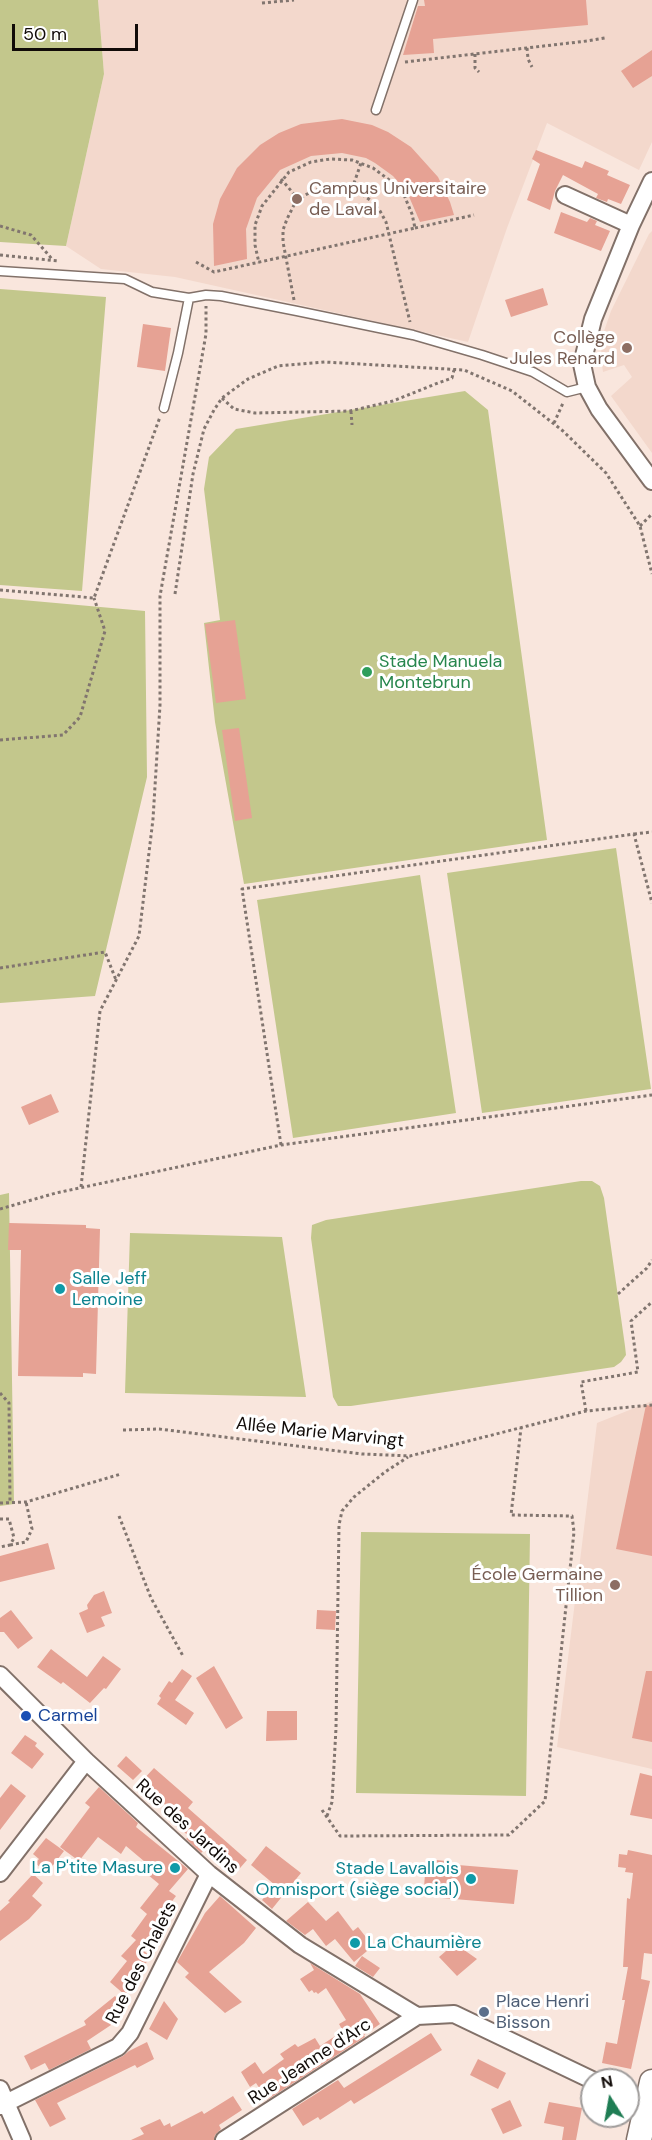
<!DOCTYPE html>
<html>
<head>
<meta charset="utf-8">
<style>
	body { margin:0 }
	#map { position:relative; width:652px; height:2140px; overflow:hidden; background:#f9e6dd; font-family:"DM Sans",sans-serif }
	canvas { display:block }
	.north { position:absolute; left:580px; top:2068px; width:60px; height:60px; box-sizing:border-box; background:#fff; border:2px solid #a09d9c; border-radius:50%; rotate:349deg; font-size:16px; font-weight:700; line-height:24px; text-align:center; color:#110b08 }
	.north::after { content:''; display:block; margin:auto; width:21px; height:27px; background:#1f7d54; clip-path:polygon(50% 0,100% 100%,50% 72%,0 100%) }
	.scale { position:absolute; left:12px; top:24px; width:126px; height:27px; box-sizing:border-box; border:3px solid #110b08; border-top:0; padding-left:8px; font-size:18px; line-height:21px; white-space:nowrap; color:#110b08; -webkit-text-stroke:4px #fff; paint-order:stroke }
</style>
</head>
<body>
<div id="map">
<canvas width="652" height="2140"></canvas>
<div class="north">N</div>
<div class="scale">50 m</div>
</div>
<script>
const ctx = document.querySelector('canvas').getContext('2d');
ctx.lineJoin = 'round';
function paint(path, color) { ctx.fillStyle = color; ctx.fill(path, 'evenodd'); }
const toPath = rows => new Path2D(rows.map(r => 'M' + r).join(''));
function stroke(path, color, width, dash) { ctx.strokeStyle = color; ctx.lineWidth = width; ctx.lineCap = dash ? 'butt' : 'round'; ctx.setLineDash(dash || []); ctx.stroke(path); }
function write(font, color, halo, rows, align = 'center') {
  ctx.font = font + ' "DM Sans",sans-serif'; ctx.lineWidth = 6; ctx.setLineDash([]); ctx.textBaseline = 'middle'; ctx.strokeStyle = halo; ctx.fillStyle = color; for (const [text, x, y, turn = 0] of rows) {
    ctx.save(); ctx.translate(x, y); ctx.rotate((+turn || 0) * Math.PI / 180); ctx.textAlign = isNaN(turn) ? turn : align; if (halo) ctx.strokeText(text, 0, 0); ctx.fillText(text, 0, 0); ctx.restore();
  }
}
paint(toPath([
	[98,0,652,0,652,142,639,170,547,123,507,228,468,342,175,277,101,269,66,246,104,74],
	[652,231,652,453,611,396,632,377,624,365,603,372,601,358,602,337,611,311,649,234],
	[652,1401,652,1769,557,1747,597,1423]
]), '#f3d8cc');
paint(toPath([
	[0,0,98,0,104,74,66,246,0,242],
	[0,289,106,297,82,591,0,585],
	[465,391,488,410,547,840,244,884,215,722,204,623,220,620,204,489,209,457,236,429],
	[0,598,145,611,147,777,95,996,0,1003],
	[616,848,651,1089,482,1113,447,873],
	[420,875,456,1113,293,1138,257,900],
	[581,1181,592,1181,600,1186,604,1198,625,1346,626,1355,621,1362,614,1367,351,1406,338,1406,333,1397,311,1238,312,1225,326,1220],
	[9,1193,14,1504,0,1506,0,1195],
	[130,1233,282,1237,306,1397,125,1393],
	[361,1532,530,1534,526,1796,356,1793]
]), '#c3c78c');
paint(toPath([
	[424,0,586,0,588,25,433,39,434,53,403,55,418,6,425,6],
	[652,50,652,76,633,88,621,71],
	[342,119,372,125,388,132,411,147,438,177,450,202,454,215,420,222,407,192,393,176,375,163,366,158,342,153,311,156,280,170,257,198,246,229,247,259,214,266,213,224,220,199,237,168,260,145,279,133,301,124],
	[536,150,582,168,585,161,609,171,607,175,630,185,621,204,608,199,607,202,596,198,598,194,563,175,555,191,550,210,527,200,540,164,532,159],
	[561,212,587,222,590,218,597,221,595,225,610,231,601,251,554,233],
	[543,288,548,305,511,317,505,300],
	[143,324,171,328,165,371,137,367],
	[235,620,246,699,216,703,205,624],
	[239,728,252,818,235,821,222,730],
	[51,1094,59,1112,29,1125,21,1107],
	[9,1223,86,1225,86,1228,100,1229,96,1374,83,1373,83,1377,18,1376,21,1250,8,1250],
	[646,1405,652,1406,652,1556,616,1549],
	[48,1543,55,1569,0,1582,0,1556],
	[104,1591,112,1613,101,1617,105,1626,87,1633,79,1613,88,1609,87,1605,94,1595],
	[11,1610,33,1638,18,1649,4,1632,0,1632,0,1618],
	[317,1610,336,1611,335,1630,316,1629],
	[51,1649,87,1677,103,1656,121,1669,106,1689,104,1688,90,1703,63,1682,61,1684,37,1667],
	[214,1666,243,1718,226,1729,196,1678],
	[182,1669,192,1676,175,1700,194,1713,186,1725,157,1704,161,1698,159,1696,169,1681,172,1683],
	[646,1671,652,1671,652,1742,632,1738],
	[267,1711,297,1711,297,1740,266,1741],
	[25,1735,37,1743,35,1746,44,1754,32,1769,11,1753],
	[126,1756,142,1771,133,1780,117,1766],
	[154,1768,193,1802,188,1808,247,1860,234,1875,204,1850,201,1853,186,1839,189,1836,171,1822,177,1815,140,1783],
	[640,1773,652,1776,652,1819,630,1815],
	[11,1784,26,1796,0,1830,0,1798],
	[99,1787,138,1823,136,1827,188,1869,169,1891,176,1896,161,1916,166,1920,144,1951,151,1957,135,1976,138,1978,125,1995,110,1982,127,1961,121,1956,136,1940,131,1936,147,1914,140,1908,159,1884,147,1874,151,1867,126,1846,121,1854,98,1837,79,1861,60,1847,90,1807,85,1803],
	[46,1838,64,1851,47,1873,35,1863,39,1859,33,1854],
	[266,1846,301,1873,272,1909,262,1900,275,1885,251,1865],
	[628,1850,652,1855,652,1954,644,1953,641,1979,650,1981,631,2069,602,2063,606,2042,617,2044,625,2000,622,2000,628,1967,623,1967,627,1898,630,1899,633,1873,625,1872,626,1868,618,1867,619,1854,627,1855],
	[426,1859,446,1861,446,1864,518,1870,514,1904,442,1898,443,1890,424,1888],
	[33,1874,43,1883,32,1896,42,1905,29,1919,0,1941,0,1911,10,1902,8,1901],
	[220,1896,256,1928,244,1943,209,1972,242,2002,225,2013,185,1977,189,1973,177,1962,205,1913],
	[308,1902,326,1921,338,1911,353,1931,358,1927,373,1946,354,1962,335,1939,326,1946,313,1929,305,1935,286,1921],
	[453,1945,457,1945,477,1959,457,1976,439,1957],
	[362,1956,380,1968,373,1977,355,1966],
	[310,1963,360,1994,380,2024,364,2035,365,2037,267,2100,256,2083,250,2087,241,2072,255,2062,263,2074,284,2059,280,2054,295,2044,298,2047,315,2038,320,2046,343,2031,339,2024,346,2020,326,1988,318,1994,316,1992,314,1993,312,1990,309,1992,300,1979,314,1970],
	[115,1996,125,2007,108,2020,111,2025,87,2041,91,2049,49,2070,45,2063,31,2070,24,2056,86,2025,84,2021],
	[164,2001,178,2019,167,2040,149,2029],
	[431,2033,442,2050,354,2104,351,2100,320,2120,318,2117,303,2126,292,2109,338,2080,344,2088],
	[147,2042,154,2059,137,2068,135,2065,57,2103,66,2119,50,2127,35,2100,123,2056,129,2051],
	[478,2059,506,2073,498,2089,470,2075],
	[233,2096,242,2110,219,2125,221,2129,215,2135,214,2140,131,2140,144,2134,140,2128,160,2119,164,2126,170,2123,171,2127,202,2111,204,2114],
	[510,2100,522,2126,503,2134,491,2109],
	[549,2102,582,2108,576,2140,562,2140,564,2127,544,2123]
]), '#e6a294');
const lane = toPath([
	[376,110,413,0],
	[0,271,125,279,152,292,189,298,206,295,221,296,297,311,413,335,482,355,533,372,567,392,587,387],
	[164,408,178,353,189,298]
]);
const street = toPath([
	[652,181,631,225,593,319,582,364,587,387,599,409,652,481],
	[565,195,631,225],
	[0,1675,86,1761,209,1874,300,1945,417,2016],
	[0,1873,86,1761],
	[0,2089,22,2140],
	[628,2097,647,2106],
	[0,2106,118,2047,130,2033,209,1874],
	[224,2140,417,2016,454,2014,592,2080]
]);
const secondary = toPath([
	[639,2140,652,2082]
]);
stroke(lane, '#827169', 11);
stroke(street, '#827169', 20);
stroke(secondary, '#827169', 27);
stroke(toPath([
	[262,3,294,0],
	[527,48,528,59,532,67],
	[475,54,475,68,479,72],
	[405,62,587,41,605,38],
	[281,179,299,200],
	[352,189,361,163],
	[0,226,31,235,52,259],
	[415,228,474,215],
	[0,255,58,261],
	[196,262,214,272,415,228,412,214,404,195,392,182,373,168,352,160,330,159,311,162,289,172,262,206,255,225,255,245,259,263],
	[294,300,283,242,283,230,287,219,294,205,305,195,321,188,331,186,346,187,360,193,373,202,380,211,386,222,410,322],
	[222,398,234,409,255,413,350,411,393,401,438,383,452,378,454,370],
	[351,411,352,425],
	[554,423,563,403],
	[640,526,652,514],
	[0,590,94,598,160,417],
	[175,594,193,474,204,429,214,410,222,398,248,379,278,366,325,362,464,370,512,391,563,431,606,473,640,526,652,574],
	[0,740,63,735,80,717,105,631,94,598],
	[634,834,652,832],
	[0,968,105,952,116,980],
	[281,1145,242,889,634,834,652,903],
	[81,1187,100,1011,139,936,153,819,160,705,160,596,206,334,206,306],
	[0,1209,56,1193,281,1145,652,1095],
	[618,1294,647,1268,652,1260],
	[0,1393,9,1403,10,1502],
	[586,1411,581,1382,638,1372,631,1321,652,1302],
	[123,1430,159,1429,362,1454,410,1456,586,1411,652,1405],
	[0,1503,26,1502,121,1474],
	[119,1516,151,1598,183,1656],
	[0,1519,9,1519,14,1538,10,1545,0,1547],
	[10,1545,26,1542,32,1529,26,1502],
	[322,1810,340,1836,509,1835,545,1801,574,1532,572,1516,511,1515,521,1428],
	[327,1816,332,1802,336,1728,339,1525,342,1511,354,1497,385,1472,408,1457]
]), '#81756f', 3, [3, 3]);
stroke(lane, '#fff', 8);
stroke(street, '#fff', 16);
stroke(secondary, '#fff', 24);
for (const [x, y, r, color] of [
	[297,199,6,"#8d6e63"],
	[627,348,6,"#8d6e63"],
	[367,672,6,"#2e9e5b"],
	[60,1289,6,"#0f9aa8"],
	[615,1585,6,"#8d6e63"],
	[26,1716,6,"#1a4fb4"],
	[175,1868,6,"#0f9aa8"],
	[471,1879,6,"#0f9aa8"],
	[355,1943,6,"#0f9aa8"],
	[484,2012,6,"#5c6f8a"]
]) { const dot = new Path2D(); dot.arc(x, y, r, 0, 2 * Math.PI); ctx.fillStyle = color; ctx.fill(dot); stroke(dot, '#fff', 2); }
write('18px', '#785e54', '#fff', [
	["Campus Universitaire",309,189,"left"],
	["de Laval",309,210,"left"],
	["Collège",615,338],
	["Jules Renard",615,359],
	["École Germaine",603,1575],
	["Tillion",603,1596]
], 'right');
write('18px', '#27864d', '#fff', [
	["Stade Manuela",379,662],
	["Montebrun",379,683]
], 'left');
write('18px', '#0d838f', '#fff', [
	["Salle Jeff",72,1279],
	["Lemoine",72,1300],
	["La P'tite Masure",163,1868,"right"],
	["Stade Lavallois",459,1869,"right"],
	["Omnisport (siège social)",459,1890,"right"],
	["La Chaumière",367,1943]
], 'left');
write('18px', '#110b08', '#fff', [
	["Allée Marie Marvingt",320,1433,6],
	["Rue des Jardins",187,1827,42],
	["Rue des Chalets",142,1963,-63],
	["Rue Jeanne d'Arc",310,2062,-33]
]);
write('18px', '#164399', '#fff', [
	["Carmel",38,1716]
], 'left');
write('18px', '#4e5e75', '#fff', [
	["Place Henri",496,2002],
	["Bisson",496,2023]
], 'left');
</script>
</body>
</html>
